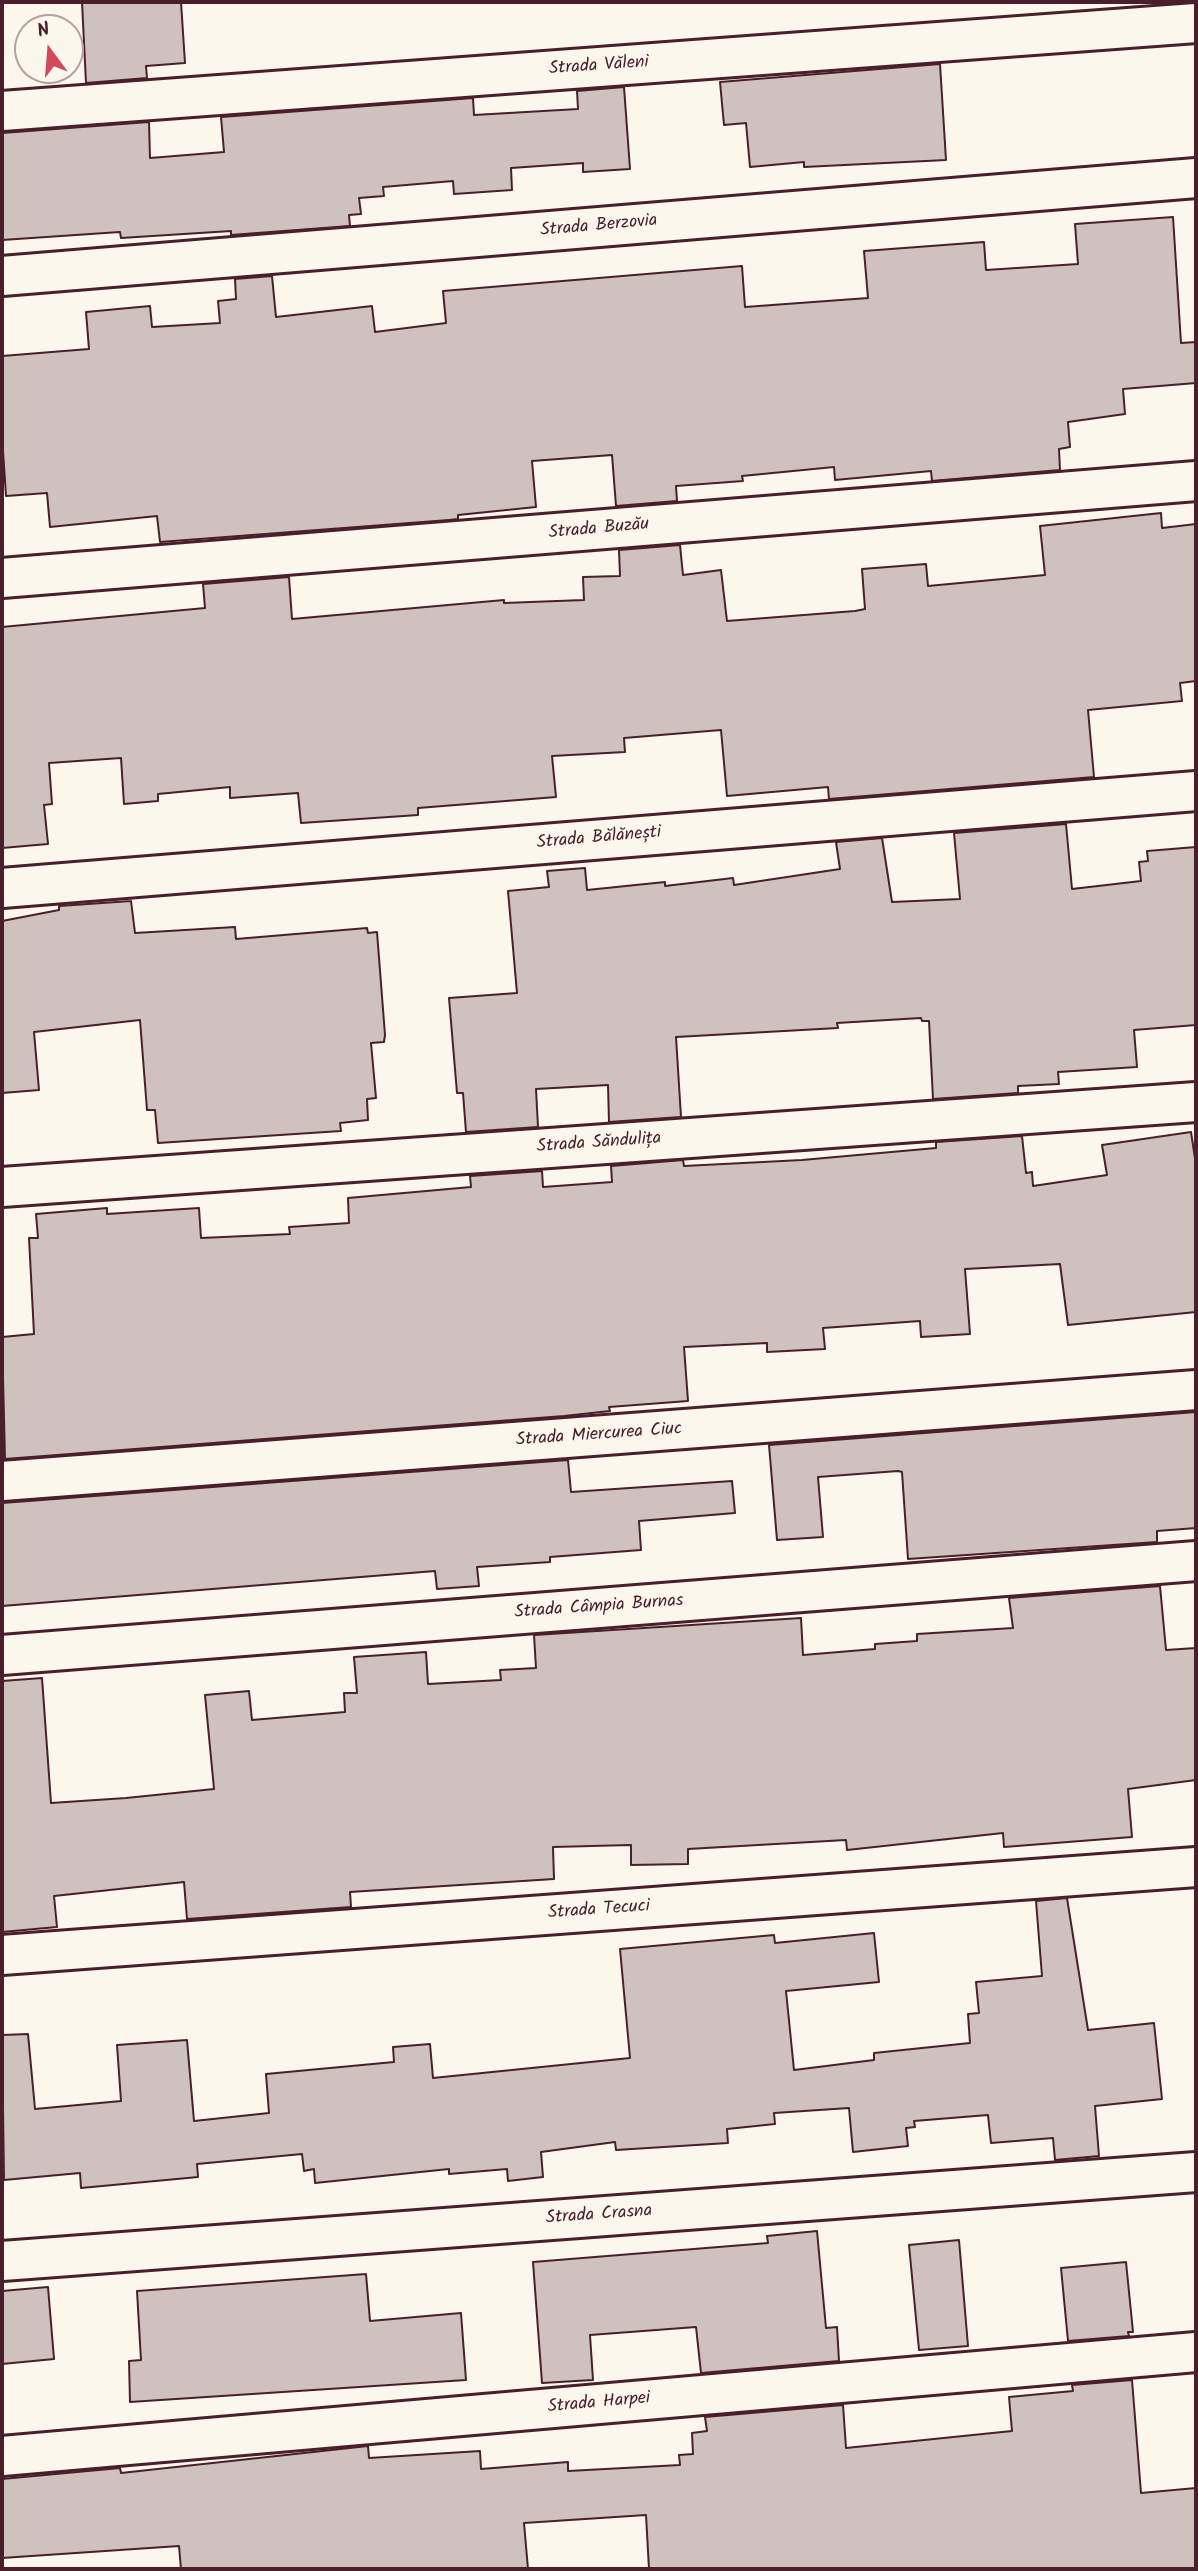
<!DOCTYPE html>
<html>
<head>
<meta charset="utf-8">
<style>
	body { margin:0 }
	#map { position:relative; width:1198px; height:2571px; overflow:hidden; background:#fbf7ec; font-family:Kalam,sans-serif }
	canvas { display:block }
	.frame { position:absolute; inset:0; border:4px solid #4a1f2b; pointer-events:none }
	.north { position:absolute; left:14px; top:14px; width:70px; height:70px; box-sizing:border-box; background:#fbf7ec; border:2px solid #b4a19f; border-radius:50%; rotate:344deg; font-size:19px; font-weight:700; line-height:28px; text-align:center; color:#4a1f2b }
	.north::after { content:''; display:block; margin:auto; width:24px; height:32px; background:#d1495b; clip-path:polygon(50% 0,100% 100%,50% 72%,0 100%) }
</style>
</head>
<body>
<div id="map">
<canvas width="1198" height="2571"></canvas>
<div class="frame"></div>
<div class="north">N</div>
</div>
<script>
const ctx = document.querySelector('canvas').getContext('2d');
ctx.lineJoin = 'round';
function paint(path, color) { ctx.fillStyle = color; ctx.fill(path, 'evenodd'); }
const toPath = rows => new Path2D(rows.map(r => 'M' + r).join(''));
function stroke(path, color, width, dash) { ctx.strokeStyle = color; ctx.lineWidth = width; ctx.lineCap = dash ? 'butt' : 'round'; ctx.setLineDash(dash || []); ctx.stroke(path); }
function write(font, color, halo, rows, align = 'center') {
  ctx.font = font + ' Kalam,sans-serif'; ctx.lineWidth = 5; ctx.setLineDash([]); ctx.textBaseline = 'middle'; ctx.strokeStyle = halo; ctx.fillStyle = color; for (const [text, x, y, turn = 0] of rows) {
    ctx.save(); ctx.translate(x, y); ctx.rotate((+turn || 0) * Math.PI / 180); ctx.textAlign = isNaN(turn) ? turn : align; if (halo) ctx.strokeText(text, 0, 0); ctx.fillText(text, 0, 0); ctx.restore();
  }
}
const building = toPath([
	[82,2,181,2,185,63,146,66,147,78,86,83,82,2],
	[940,64,946,160,804,167,804,162,750,167,746,123,724,125,720,82,940,64],
	[624,87,630,169,583,172,583,163,511,168,512,190,454,194,453,181,383,187,384,196,359,198,361,214,349,215,350,226,231,235,231,231,121,238,120,232,2,240,2,133,149,122,150,158,224,152,221,117,473,98,474,115,578,109,577,91,624,87],
	[1173,217,1181,343,1196,342,1196,383,1123,389,1125,414,1068,422,1070,447,1059,449,1060,470,932,481,931,471,835,480,834,467,742,476,743,481,676,486,677,501,616,506,612,455,532,461,536,507,458,515,458,519,449,520,160,542,157,516,50,527,47,493,6,496,2,436,2,356,89,349,86,312,150,306,152,327,220,323,218,301,236,299,235,279,272,276,276,317,372,306,375,332,446,323,443,291,742,266,745,307,868,298,864,251,984,242,986,270,1078,264,1075,224,1173,217],
	[1161,513,1162,528,1196,524,1196,681,1180,683,1182,701,1088,710,1094,777,829,799,828,787,727,796,721,730,624,738,625,752,552,756,556,797,418,808,418,815,301,823,298,793,230,798,230,787,158,794,158,801,124,804,121,758,49,763,52,804,44,805,48,844,2,848,2,627,205,608,203,584,289,577,292,619,504,600,504,603,584,600,583,577,620,576,619,550,680,545,683,575,721,570,727,621,855,611,865,609,862,569,926,564,928,586,1045,575,1040,526,1161,513],
	[1066,824,1072,889,1141,881,1139,862,1148,861,1147,851,1196,847,1196,1025,1134,1030,1137,1067,1058,1072,1059,1084,1018,1086,1018,1093,933,1099,929,1021,922,1021,921,1018,837,1023,838,1028,676,1037,681,1117,609,1122,608,1085,536,1089,538,1127,466,1132,463,1093,457,1093,449,998,517,993,508,891,549,887,547,871,585,868,587,890,665,882,665,886,733,878,734,885,840,869,836,842,882,838,892,902,960,899,954,833,1066,824],
	[131,901,135,933,235,927,236,939,367,928,368,933,377,932,385,1035,384,1042,371,1043,376,1098,367,1099,368,1120,340,1123,341,1131,158,1143,155,1110,147,1110,140,1020,34,1032,39,1090,2,1093,2,921,59,910,59,906,131,901],
	[1191,1132,1196,1165,1196,1312,1068,1325,1060,1264,965,1269,970,1334,921,1337,920,1321,823,1328,825,1349,767,1352,767,1343,684,1347,688,1401,609,1407,610,1411,564,1416,5,1459,2,1337,34,1334,29,1238,38,1238,36,1214,107,1208,107,1214,199,1208,201,1238,290,1234,289,1227,349,1223,348,1198,471,1187,470,1176,542,1171,543,1187,612,1182,611,1166,683,1160,684,1166,802,1160,936,1148,936,1142,1022,1136,1026,1173,1032,1172,1033,1186,1107,1175,1102,1145,1191,1132],
	[1196,1412,1196,1528,1157,1531,1157,1542,908,1559,902,1472,898,1471,818,1477,823,1537,777,1540,769,1445,1196,1412],
	[568,1460,571,1492,732,1481,735,1513,639,1521,641,1550,550,1557,550,1562,477,1567,479,1586,437,1589,435,1571,2,1606,2,1503,568,1460],
	[1160,1586,1166,1650,1196,1648,1196,1780,1128,1789,1132,1837,1004,1847,1003,1833,847,1850,846,1840,688,1849,688,1864,631,1865,631,1845,553,1847,554,1879,350,1892,351,1907,187,1919,184,1882,54,1896,57,1927,2,1932,2,1681,42,1678,51,1803,126,1798,214,1789,205,1695,249,1691,252,1720,345,1712,344,1693,357,1693,354,1657,426,1652,428,1684,501,1680,500,1670,536,1668,534,1635,801,1618,803,1655,875,1649,875,1644,917,1641,917,1634,1013,1628,1009,1598,1160,1586],
	[1067,1898,1088,2030,1154,2023,1162,2099,1095,2106,1099,2156,1055,2160,1053,2138,991,2143,988,2115,914,2121,915,2127,906,2128,908,2146,853,2152,849,2108,774,2113,775,2124,727,2129,728,2143,616,2150,615,2142,541,2152,543,2177,508,2181,507,2169,449,2174,449,2169,315,2183,314,2169,304,2171,302,2154,197,2164,198,2177,81,2188,80,2173,4,2180,2,2035,28,2034,35,2109,121,2101,117,2045,187,2040,194,2121,269,2113,266,2074,394,2062,393,2047,430,2044,433,2078,630,2058,620,1949,774,1935,775,1943,874,1933,879,1982,786,1991,794,2070,874,2060,874,2053,970,2043,968,2014,979,2013,976,1982,1042,1976,1036,1901,1067,1898],
	[817,2231,826,2328,837,2327,839,2361,701,2373,696,2327,590,2335,593,2380,542,2383,533,2262,768,2243,767,2236,817,2231],
	[959,2240,968,2346,919,2350,909,2245,959,2240],
	[1126,2262,1133,2332,1128,2332,1129,2336,1068,2341,1061,2268,1126,2262],
	[366,2274,370,2321,461,2313,466,2380,130,2402,129,2361,141,2360,137,2291,366,2274],
	[48,2287,54,2359,2,2364,2,2291,48,2287],
	[1132,2380,1141,2493,1196,2488,1196,2569,649,2569,646,2515,524,2523,528,2569,181,2569,179,2546,2,2558,2,2479,120,2468,121,2473,368,2446,369,2458,480,2451,481,2469,568,2462,568,2471,680,2465,679,2455,693,2454,692,2433,707,2431,705,2417,843,2405,846,2448,1012,2431,1009,2397,1073,2391,1072,2385,1132,2380]
]);
paint(building, '#cfc2bc');
stroke(building, '#4a1f2b', 2);
const minor = toPath([
	[2,111,1196,23],
	[2,276,1196,178],
	[2,578,1196,481],
	[2,888,1196,791],
	[2,1187,1196,1102],
	[2,1481,1196,1390],
	[2,1655,1196,1561],
	[2,1955,1196,1867],
	[2,2261,1196,2172],
	[2,2456,1196,2352]
]);
stroke(minor, '#4a1f2b', 44);
stroke(minor, '#fbf7ec', 38);
write('18px', '#4a1f2b', '#fbf7ec', [
	["Strada Văleni",599,67,-4],
	["Strada Berzovia",599,227,-5],
	["Strada Buzău",599,530,-5],
	["Strada Bălănești",599,839,-5],
	["Strada Săndulița",599,1144,-4],
	["Strada Miercurea Ciuc",599,1436,-4],
	["Strada Câmpia Burnas",599,1608,-4],
	["Strada Tecuci",599,1911,-4],
	["Strada Crasna",599,2216,-4],
	["Strada Harpei",599,2404,-5]
]);
</script>
</body>
</html>
